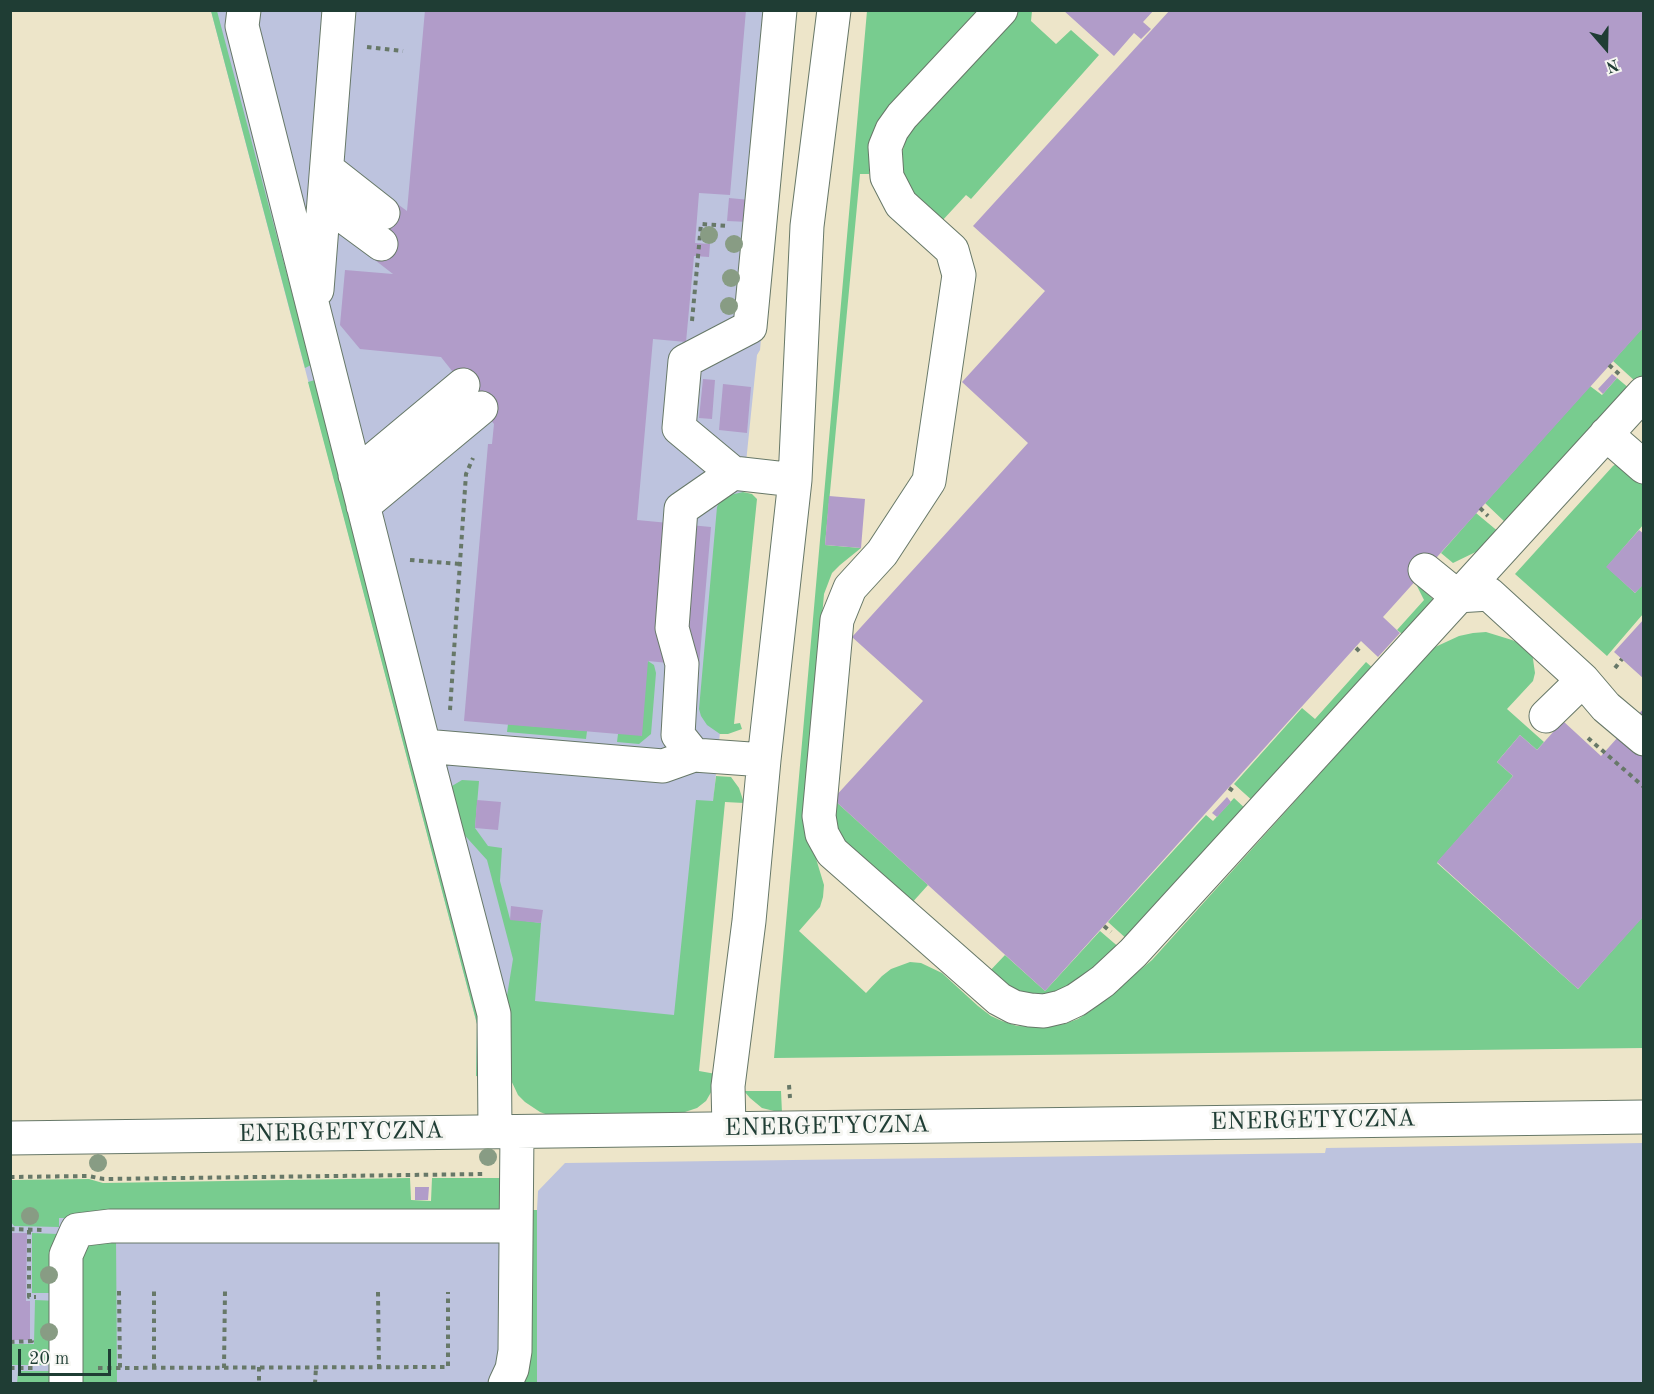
<!DOCTYPE html>
<html>
<head>
<meta charset="utf-8">
<style>
	body { margin:0 }
	#map { position:relative; width:1654px; height:1394px; overflow:hidden; background:#ede5c9; font-family:"Old Standard TT",serif }
	canvas { display:block }
	.frame { position:absolute; inset:0; border:12px solid #1f3d34; pointer-events:none }
	.north { position:absolute; left:1576px; top:18px; width:60px; height:60px; -webkit-text-stroke:4px #f6f6f2; paint-order:stroke; rotate:160deg; font-size:16px; font-weight:700; line-height:24px; text-align:center; color:#1f3d34 }
	.north::after { content:''; display:block; margin:auto; width:21px; height:27px; background:#1f3d34; clip-path:polygon(50% 0,100% 100%,50% 72%,0 100%) }
	.scale { position:absolute; left:18px; top:1349px; width:93px; height:27px; box-sizing:border-box; border:3px solid #1f3d34; border-top:0; padding-left:8px; font-size:18px; line-height:21px; white-space:nowrap; color:#1f3d34; -webkit-text-stroke:4px #f6f6f2; paint-order:stroke }
</style>
</head>
<body>
<div id="map">
<canvas width="1654" height="1394"></canvas>
<div class="frame"></div>
<div class="north">N</div>
<div class="scale">20 m</div>
</div>
<script>
const ctx = document.querySelector('canvas').getContext('2d');
ctx.lineJoin = 'round';
function paint(path, color) { ctx.fillStyle = color; ctx.fill(path, 'evenodd'); }
const toPath = rows => new Path2D(rows.map(r => 'M' + r).join(''));
function stroke(path, color, width, dash) { ctx.strokeStyle = color; ctx.lineWidth = width; ctx.lineCap = dash ? 'butt' : 'round'; ctx.setLineDash(dash || []); ctx.stroke(path); }
function write(font, color, halo, rows, align = 'center') {
  ctx.font = font + ' "Old Standard TT",serif'; ctx.lineWidth = 6; ctx.setLineDash([]); ctx.textBaseline = 'middle'; ctx.strokeStyle = halo; ctx.fillStyle = color; for (const [text, x, y, turn = 0] of rows) {
    ctx.save(); ctx.translate(x, y); ctx.rotate((+turn || 0) * Math.PI / 180); ctx.textAlign = isNaN(turn) ? turn : align; if (halo) ctx.strokeText(text, 0, 0); ctx.fillText(text, 0, 0); ctx.restore();
  }
}
paint(toPath([
	[211,11,791,11,760,350,757,355,743,492,687,1076,476,1076,477,1024],
	[1643,1143,1643,1383,11,1384,11,1199,55,1211,537,1210,538,1191,565,1163,1325,1153,1326,1148]
]), '#bdc3de');
paint(toPath([
	[211,11,217,11,311,365,305,368],
	[867,11,981,11,869,146,869,174,860,174,825,545,861,548,840,565,832,573,824,594,805,812,808,832,824,885,823,897,820,907,799,931,866,993,882,976,891,969,910,962,921,963,942,973,978,1006,991,1016,1002,1021,1017,1026,1047,1027,1064,1024,1078,1019,1092,1010,1152,960,1433,648,1459,636,1473,633,1486,632,1512,640,1523,645,1532,652,1535,673,1533,681,1507,709,1544,742,1537,750,1520,735,1497,762,1513,776,1437,863,1578,989,1643,916,1643,1048,774,1058],
	[1019,11,1032,11,1031,21,1056,44,1071,30,1099,55,971,199,966,195,941,222,912,194,905,180,901,167,902,153,906,139,914,126],
	[1643,327,1643,375,1636,382,1613,361],
	[1617,378,1630,389,1506,523,1485,503,1590,386,1602,395],
	[315,380,482,1023,481,1077,476,1076,477,1024,308,382],
	[1619,462,1643,478,1643,525,1607,567,1635,593,1643,584,1643,614,1607,656,1515,574,1613,466],
	[743,492,752,494,757,499,734,724,740,723,742,729,728,734,720,734,707,725,701,716,699,709,717,507,720,501,730,495],
	[1476,513,1500,533,1488,546,1453,563,1441,553],
	[1415,582,1436,602,1405,636,1397,630,1424,600],
	[648,661,654,665,656,673,651,734,639,744,617,742,618,734],
	[1366,662,1375,670,1255,803,1234,784,1302,708,1315,719],
	[508,724,587,731,586,739,507,732],
	[716,776,731,777,739,788,744,803,725,802,699,1071,716,1074,714,1087,706,1101,697,1108,679,1114,548,1115,540,1112,525,1102,518,1095,509,1076,506,1002,513,959,487,860,459,829,450,793,452,786,462,780,479,781,475,828,488,846,502,848,500,881,510,919,541,923,535,1001,674,1015,696,800,713,801],
	[1234,798,1248,811,1129,941,1108,922,1206,815,1213,821],
	[833,799,928,885,910,905,849,851,833,824],
	[1100,931,1121,949,1062,993,1030,997,986,975,1005,955,1045,991],
	[744,1091,781,1091,782,1113,762,1108,750,1098],
	[410,1178,411,1200,431,1201,432,1178,501,1178,502,1210,491,1217,59,1218,59,1227,14,1226,11,1222,11,1180,89,1179,103,1183],
	[529,1210,537,1210,537,1383,520,1384],
	[32,1233,58,1234,58,1293,32,1293],
	[116,1235,117,1383,75,1384,79,1255,89,1244],
	[35,1300,58,1301,58,1365,11,1365,10,1344,34,1344],
	[18,1371,58,1371,58,1383,17,1384]
]), '#78cc8f');
paint(toPath([
	[425,10,746,10,730,195,699,193,695,243,710,244,709,257,694,256,686,342,653,339,637,520,711,527,699,666,648,661,642,736,464,721,488,444,492,444,494,424,441,357,360,349,340,325,345,270,393,274,371,257,374,225,392,200,407,211],
	[1063,10,1154,10,1143,22,1151,29,1141,39,1134,33,1114,56],
	[1170,10,1644,10,1644,327,1383,617,1400,633,1378,657,1361,641,1045,991,833,799,923,701,852,637,1028,443,962,382,1045,291,973,226],
	[729,198,750,200,749,222,727,221],
	[1612,374,1617,378,1603,394,1598,389],
	[703,379,715,380,712,419,699,418],
	[723,384,751,387,747,433,719,430],
	[829,496,865,499,861,548,825,545],
	[1639,530,1644,534,1644,584,1635,593,1606,567],
	[1644,619,1644,679,1614,652],
	[1644,708,1644,916,1578,989,1437,862,1513,776,1497,762,1520,735,1537,750,1563,721,1601,756],
	[1227,797,1231,802,1217,817,1212,813],
	[477,800,501,802,498,830,475,828],
	[511,906,543,910,541,923,510,920],
	[415,1187,429,1187,428,1200,415,1200],
	[10,1233,27,1233,26,1301,30,1301,30,1340,10,1340]
]), '#b19cc9');
const minor = toPath([
	[244,10,242,26,424,746,494,1014,495,1131],
	[780,10,750,327,685,361,679,428,733,473,795,480],
	[1001,10,902,116,892,130,885,147,887,177,901,204,952,250,959,275,929,481,882,553,850,588,837,620,819,816,822,834,832,852,999,999,1014,1007,1030,1010,1044,1011,1061,1007,1076,1000,1089,991,1103,981,1133,953,1644,393],
	[327,169,383,213],
	[324,202,381,244],
	[317,290,339,10],
	[1606,434,1644,467],
	[355,475,463,385],
	[363,506,481,408],
	[1425,570,1457,596,1489,594,1583,680,1606,707,1644,739],
	[1546,716,1583,680],
	[424,746,663,766,694,755,764,760],
	[694,755,678,735,682,664,672,628,681,509,733,473],
	[729,1128,728,1086,749,921,764,760,795,480,807,226,834,10],
	[10,1138,1644,1117],
	[66,1384,66,1255,77,1230,110,1226,516,1226],
	[505,1384,512,1369,515,1351,517,1132]
]);
stroke(minor, '#677868', 35);
stroke(toPath([
	[367,47,403,51],
	[692,321,701,224,728,226],
	[1609,365,1620,375],
	[1480,508,1488,516],
	[410,560,460,564],
	[1356,648,1362,654],
	[1615,668,1622,659],
	[450,710,466,474,473,458],
	[1588,738,1644,787],
	[1229,788,1236,793],
	[1104,926,1111,932],
	[789,1085,790,1098],
	[10,1177,88,1176,104,1179,486,1174],
	[10,1229,43,1230],
	[29,1230,29,1297,36,1297],
	[119,1291,120,1368],
	[378,1292,379,1368],
	[10,1342,32,1341,32,1340],
	[259,1367,259,1384],
	[10,1368,34,1368],
	[98,1368,448,1367,448,1292],
	[154,1368,154,1290],
	[224,1368,225,1291],
	[315,1384,316,1367]
]), '#677868', 4, [4.5, 4.5]);
stroke(minor, '#fff', 33);
ctx.fillStyle = '#889c84';
for (const [x, y] of [
	[709,235],
	[734,244],
	[731,278],
	[729,306],
	[488,1157],
	[98,1163],
	[30,1216],
	[49,1275],
	[49,1332]
]) { ctx.beginPath(); ctx.arc(x, y, 9, 0, 2 * Math.PI); ctx.fill(); }
write('24px', '#1f3d34', '#f6f6f2', [
	["ENERGETYCZNA",1313,1121,-1],
	["ENERGETYCZNA",827,1127,-1],
	["ENERGETYCZNA",341,1133,-1]
]);
</script>
</body>
</html>
